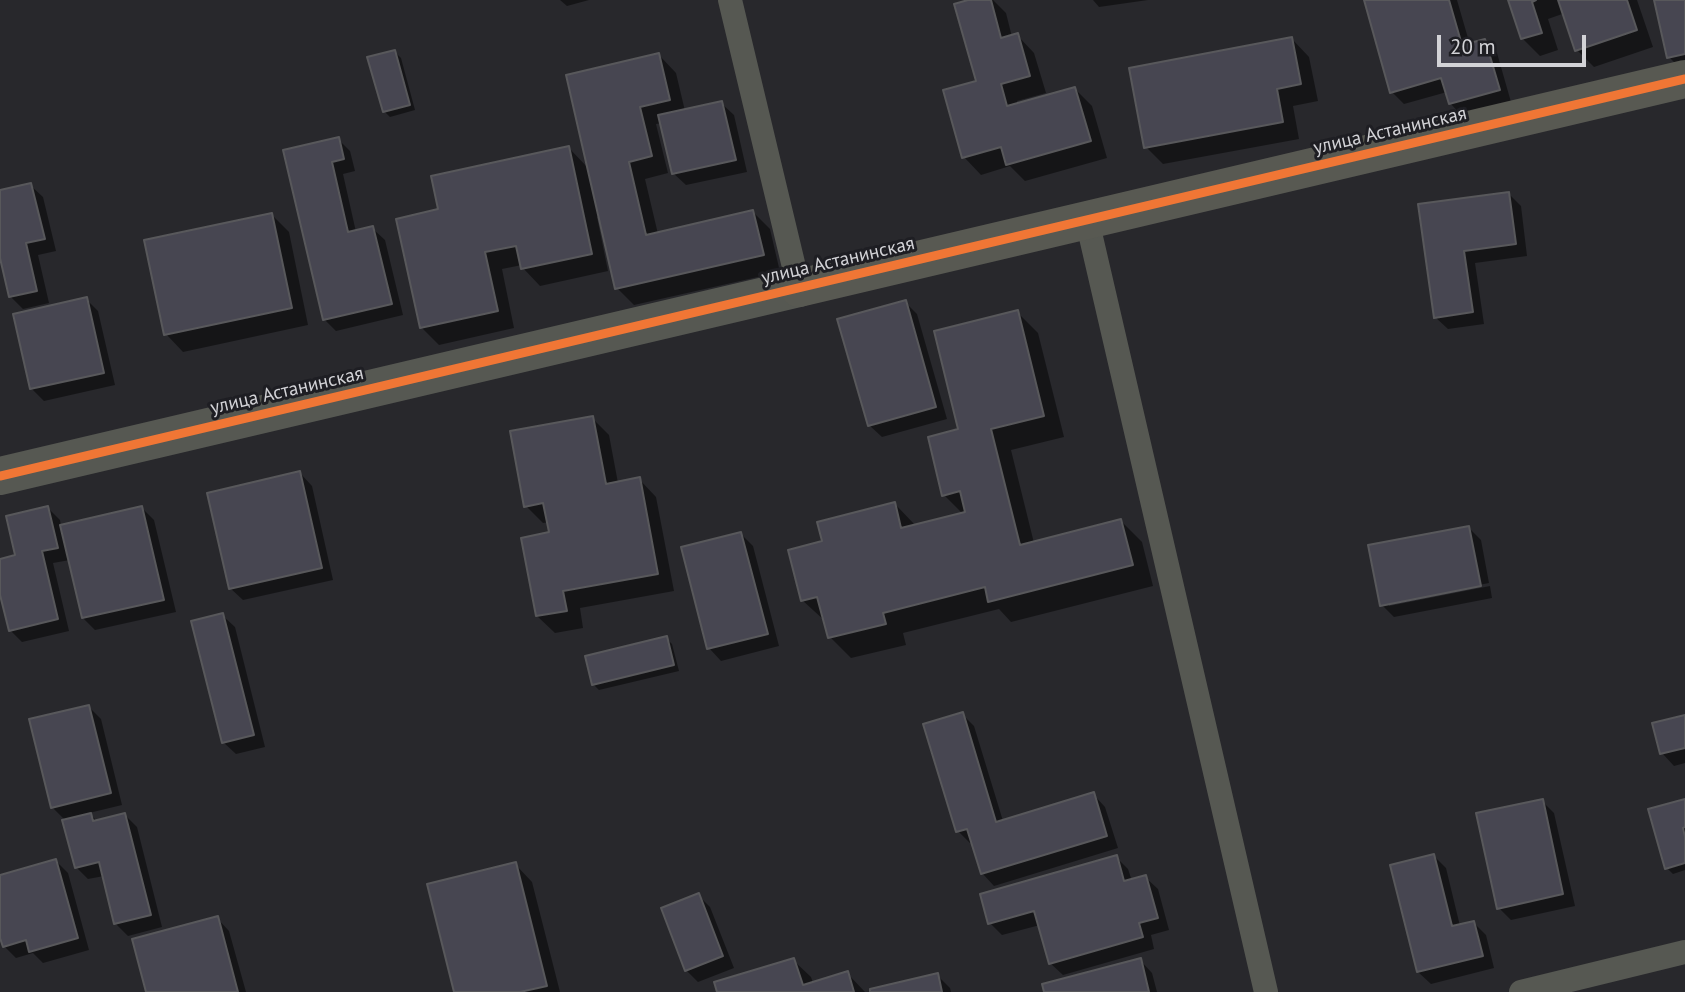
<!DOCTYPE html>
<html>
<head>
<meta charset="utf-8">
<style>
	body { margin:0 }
	#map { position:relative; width:1685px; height:992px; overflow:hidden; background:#28282c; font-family:"PT Sans",sans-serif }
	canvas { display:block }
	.scale { position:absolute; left:1437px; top:35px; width:149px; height:32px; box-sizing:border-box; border:4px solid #d3d3d7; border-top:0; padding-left:9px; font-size:21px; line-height:24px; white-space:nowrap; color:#d3d3d7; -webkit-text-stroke:5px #1e1e23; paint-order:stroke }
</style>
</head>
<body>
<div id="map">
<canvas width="1685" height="992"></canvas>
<div class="scale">20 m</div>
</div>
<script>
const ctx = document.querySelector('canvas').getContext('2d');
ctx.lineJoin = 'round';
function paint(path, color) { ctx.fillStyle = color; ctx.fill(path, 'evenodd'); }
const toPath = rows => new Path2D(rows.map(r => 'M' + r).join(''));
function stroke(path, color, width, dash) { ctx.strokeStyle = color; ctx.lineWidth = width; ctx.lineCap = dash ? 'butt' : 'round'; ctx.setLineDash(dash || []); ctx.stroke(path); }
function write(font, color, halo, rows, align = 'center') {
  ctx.font = font + ' "PT Sans",sans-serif'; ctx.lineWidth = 6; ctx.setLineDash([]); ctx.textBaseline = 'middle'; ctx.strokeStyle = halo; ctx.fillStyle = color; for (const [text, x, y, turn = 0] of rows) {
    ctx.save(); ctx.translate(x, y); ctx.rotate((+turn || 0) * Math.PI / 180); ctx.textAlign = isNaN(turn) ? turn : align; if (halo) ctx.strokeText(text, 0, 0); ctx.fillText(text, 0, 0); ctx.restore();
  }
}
paint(toPath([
	[560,0,589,0,567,6],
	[974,0,993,0,1006,13,1012,37,1017,35,1034,53,1046,93,1017,101,1018,105,1075,89,1092,106,1107,158,1025,181,1010,166,981,175,964,157,978,82],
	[1093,0,1148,0,1099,7],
	[1366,0,1457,0,1470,45,1485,41,1497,53,1511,102,1462,116,1450,103,1447,92,1404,104,1392,92],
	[1510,0,1637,0,1653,47,1594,67,1577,50,1565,13,1548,19,1558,50,1540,56,1522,38],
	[1656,0,1685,0,1685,68,1681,69,1669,57],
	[1292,39,1309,57,1318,101,1293,106,1299,139,1163,164,1146,147],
	[395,52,401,58,415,110,390,117,384,111],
	[659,55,676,73,685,111,721,103,734,115,747,172,686,185,673,173,662,123,656,124,668,173,645,179,658,234,753,212,770,229,780,272,634,305,617,288,600,216,597,217,608,271,540,286,523,268,522,265,502,269,514,328,439,345,421,327,440,211,569,148,589,169],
	[338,139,350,151,355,171,343,174,356,232,372,228,385,240,403,315,336,331,324,319,285,151],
	[30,185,43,197,56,251,38,255,49,303,23,309,11,297,0,250,0,192],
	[1508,193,1521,206,1527,256,1475,263,1484,324,1448,329,1435,317,1420,205],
	[272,215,289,232,308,325,183,352,166,334],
	[86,299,98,311,115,385,44,401,32,389],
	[905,302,917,314,947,419,882,437,869,425],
	[1017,312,1038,333,1064,437,1011,450,1034,543,1121,521,1142,542,1153,586,1011,622,999,609,903,633,906,645,851,658,830,637,825,621,802,600,824,543,895,504,916,526,963,514,944,495,961,430],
	[592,418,609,435,618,483,639,479,656,497,674,591,580,608,583,628,555,633,537,616,551,534,549,522,543,523,526,506],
	[300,473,312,486,333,580,243,600,230,588],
	[48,508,60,520,61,526,142,508,154,520,176,612,95,630,83,618,70,560,53,563,69,631,22,642,10,630,0,587,0,560,17,556],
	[1469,528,1481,540,1489,583,1389,603,1389,606,1490,586,1492,598,1394,617,1382,605],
	[741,534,753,546,779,646,721,661,709,648],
	[222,615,235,627,265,747,236,754,223,742],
	[666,638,672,644,679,671,599,690,593,684],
	[88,706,101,719,122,805,89,813,98,822,125,815,137,827,162,927,128,936,116,924,104,876,88,879,76,867,64,819,52,807],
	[962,714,974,726,1003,821,1093,794,1105,807,1118,848,994,886,982,873,973,843,970,843,958,831],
	[1685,717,1685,763,1674,766,1662,753],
	[1685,800,1685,870,1673,874,1667,868],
	[1542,801,1554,813,1575,906,1511,920,1499,908],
	[1434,856,1446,868,1460,926,1474,923,1486,935,1494,968,1431,984,1418,972],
	[1116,857,1128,869,1132,881,1145,877,1158,889,1169,930,1151,935,1154,949,1063,975,1050,963,1040,925,1002,935,990,923],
	[56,861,68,873,89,950,43,963,33,953,16,958,4,946,0,931,0,877],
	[515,864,532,882,560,992,456,992],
	[698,895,710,907,734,968,698,982,686,970],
	[217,918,229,931,246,992,148,992],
	[793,960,811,977,813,983,847,973,865,992,719,992],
	[1140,960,1152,973,1157,992,1046,992],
	[937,975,950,988,951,992,872,992]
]), '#0007');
const building = toPath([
	[968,0,991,0,1001,38,1018,33,1030,76,1001,84,1007,106,1075,87,1091,141,1006,165,1001,147,962,158,943,90,976,81,954,4,968,0],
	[1364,0,1449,0,1462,45,1485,39,1500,90,1449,104,1441,78,1390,93,1364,0],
	[1508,0,1536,0,1532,2,1542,33,1521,39,1508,0],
	[1558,0,1627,0,1637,30,1575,51,1558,0],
	[1654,0,1685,0,1685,54,1667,58,1654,0],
	[1292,37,1301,84,1277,89,1283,122,1144,148,1129,68,1292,37],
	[395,50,410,105,383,112,367,57,395,50],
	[659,53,670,100,640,107,652,156,629,162,646,235,753,210,764,255,615,289,566,75,659,53],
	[722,101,736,160,672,174,658,115,722,101],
	[339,137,344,159,332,162,348,232,373,226,392,304,323,320,283,150,339,137],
	[569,146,592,254,521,269,516,246,485,252,498,311,420,328,396,219,438,209,431,176,569,146],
	[31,183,45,239,26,243,37,291,9,297,0,258,0,190,31,183],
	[1509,192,1516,244,1464,251,1473,312,1434,318,1418,204,1509,192],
	[272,213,292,308,164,335,144,240,272,213],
	[87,297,104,373,30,389,13,314,87,297],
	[906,300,936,407,868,426,837,319,906,300],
	[1018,310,1044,416,991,429,1020,545,1121,519,1133,565,988,602,985,587,883,613,886,624,828,638,817,597,801,601,788,550,822,541,817,522,895,502,901,528,965,512,960,491,942,496,928,437,958,429,934,331,1018,310],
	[593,416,606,484,640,477,658,574,563,591,567,611,536,616,521,538,549,532,543,503,524,507,510,431,593,416],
	[300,471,322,568,229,589,207,493,300,471],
	[48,506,58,548,42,551,58,619,9,631,0,595,0,559,15,555,6,516,48,506],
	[142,506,164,600,82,618,60,525,142,506],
	[1469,526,1481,586,1380,606,1368,545,1469,526],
	[741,532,768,634,707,649,681,547,741,532],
	[223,613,254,735,222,743,191,621,223,613],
	[667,636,674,665,592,685,585,656,667,636],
	[89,705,111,793,51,808,29,719,89,705],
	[963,712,996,822,1094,792,1107,836,981,874,967,829,956,832,923,724,963,712],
	[1685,715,1685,748,1660,754,1652,723,1685,715],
	[1543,799,1563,894,1497,909,1476,813,1543,799],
	[1685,799,1685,827,1683,828,1685,837,1685,863,1665,869,1648,809,1685,799],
	[91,813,93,821,125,813,151,915,114,924,99,862,75,868,62,820,91,813],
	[1434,854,1452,926,1474,921,1483,956,1417,972,1390,865,1434,854],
	[1117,855,1124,881,1146,875,1158,918,1139,923,1143,937,1049,964,1034,911,988,924,980,894,1117,855],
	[56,859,78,938,29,952,26,940,3,947,0,938,0,875,56,859],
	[516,862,547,986,520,992,454,992,427,884,516,862],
	[699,893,723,956,685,971,661,908,699,893],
	[218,916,238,992,146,992,132,939,218,916],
	[794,958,803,985,848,971,854,992,717,992,714,982,794,958],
	[1141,958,1149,992,1044,992,1042,984,1141,958],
	[938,973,942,992,870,992,870,989,938,973]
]);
paint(building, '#474651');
stroke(building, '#58585b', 2);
stroke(toPath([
	[730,0,799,288],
	[1087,220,1266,992],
	[1521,992,1685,952]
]), '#565852', 24);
stroke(toPath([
	[0,476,799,288]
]), '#565852', 38);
stroke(toPath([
	[799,288,1685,79]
]), '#585952', 38);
stroke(toPath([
	[0,476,1685,79]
]), '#f07635', 9);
write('19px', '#d3d3d7', '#1e1e23', [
	["улица Астанинская",1390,131,-13],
	["улица Астанинская",838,261,-13],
	["улица Астанинская",287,391,-13]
]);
</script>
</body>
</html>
